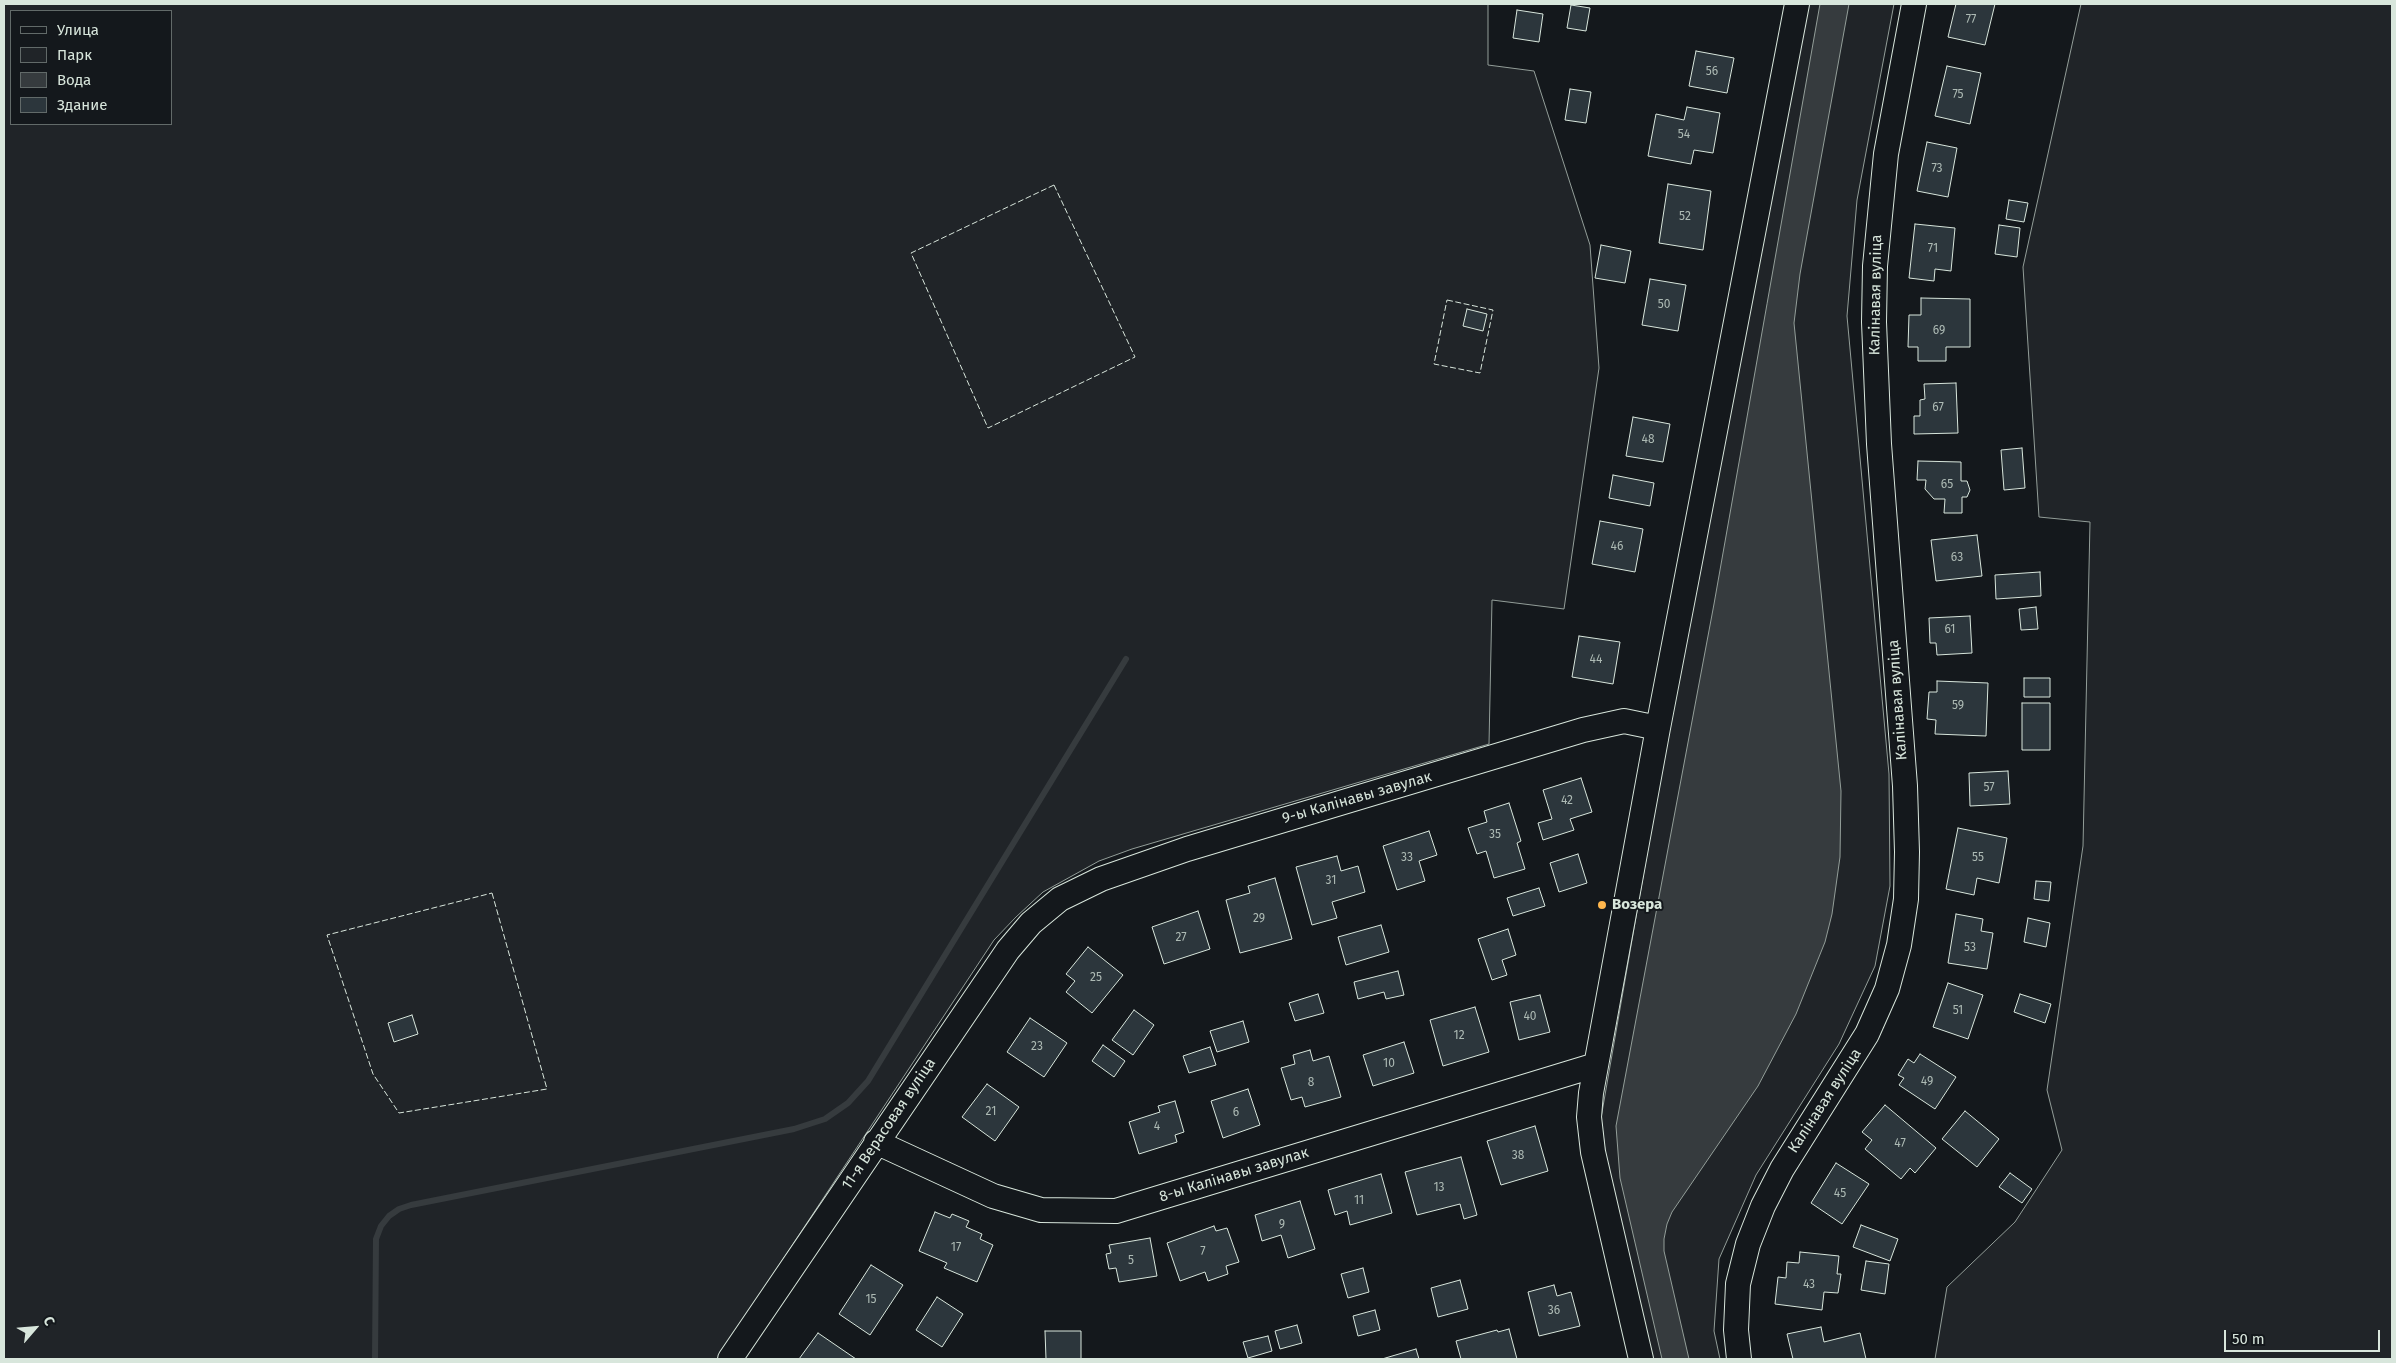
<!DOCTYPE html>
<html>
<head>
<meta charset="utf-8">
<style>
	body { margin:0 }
	#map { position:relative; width:2396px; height:1363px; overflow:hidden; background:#14181c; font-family:"Fira Sans",sans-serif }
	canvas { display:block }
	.frame { position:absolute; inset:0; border:5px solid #d8e6dc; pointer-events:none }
	.legend { position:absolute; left:10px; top:10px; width:162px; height:115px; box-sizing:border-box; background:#14181c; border:1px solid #626a69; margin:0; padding:6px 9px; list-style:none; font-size:15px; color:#d8e6dc }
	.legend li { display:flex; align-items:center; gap:10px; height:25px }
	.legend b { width:25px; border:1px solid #626a69 }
	.north { position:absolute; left:10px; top:1303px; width:50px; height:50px; -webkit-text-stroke:4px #14181c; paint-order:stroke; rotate:63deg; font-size:14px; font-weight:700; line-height:20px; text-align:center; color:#d8e6dc }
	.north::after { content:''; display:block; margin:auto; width:18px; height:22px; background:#d8e6dc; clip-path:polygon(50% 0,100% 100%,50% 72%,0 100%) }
	.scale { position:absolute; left:2224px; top:1330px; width:156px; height:22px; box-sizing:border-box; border:2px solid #d8e6dc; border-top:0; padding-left:6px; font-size:15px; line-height:18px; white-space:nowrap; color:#d8e6dc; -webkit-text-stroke:4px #14181c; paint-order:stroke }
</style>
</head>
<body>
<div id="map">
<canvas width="2396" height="1363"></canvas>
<div class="frame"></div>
<ul class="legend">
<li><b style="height:6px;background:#14181c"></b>Улица</li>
<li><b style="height:14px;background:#202428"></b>Парк</li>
<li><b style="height:14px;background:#363b3e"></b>Вода</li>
<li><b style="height:14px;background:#2c363c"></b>Здание</li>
</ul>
<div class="north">С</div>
<div class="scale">50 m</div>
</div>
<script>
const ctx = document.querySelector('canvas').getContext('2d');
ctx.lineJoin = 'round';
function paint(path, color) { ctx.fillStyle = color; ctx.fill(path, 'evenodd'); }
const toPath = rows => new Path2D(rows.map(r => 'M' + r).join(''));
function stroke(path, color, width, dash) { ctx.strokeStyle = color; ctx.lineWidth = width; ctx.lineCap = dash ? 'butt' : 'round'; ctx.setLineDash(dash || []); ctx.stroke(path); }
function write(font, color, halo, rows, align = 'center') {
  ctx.font = font + ' "Fira Sans",sans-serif'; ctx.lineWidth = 4; ctx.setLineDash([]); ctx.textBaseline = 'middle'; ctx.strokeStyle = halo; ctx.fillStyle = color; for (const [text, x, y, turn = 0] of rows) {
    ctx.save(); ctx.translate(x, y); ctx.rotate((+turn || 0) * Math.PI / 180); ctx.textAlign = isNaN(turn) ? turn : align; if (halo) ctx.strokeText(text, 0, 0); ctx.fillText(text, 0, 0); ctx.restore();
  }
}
const green = toPath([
	[4,4,1488,4,1488,65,1534,71,1590,245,1599,368,1564,609,1492,600,1489,744,1132,849,1099,861,1043,892,1016,917,994,940,717,1359,4,1359,4,4],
	[11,11,171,11,171,124,11,124,11,11],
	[1805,4,1894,4,1857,200,1847,316,1889,774,1890,886,1875,966,1839,1044,1756,1175,1719,1259,1714,1331,1720,1359,1652,1359,1606,1158,1601,1118,1667,739,1805,4],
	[2081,4,2392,4,2392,1359,1935,1359,1947,1287,2015,1222,2062,1150,2047,1090,2083,846,2090,522,2039,517,2023,267,2081,4]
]);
paint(green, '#202428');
stroke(green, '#939e99', 1);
const water = toPath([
	[1820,4,1849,4,1800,274,1794,323,1841,791,1840,857,1832,914,1825,942,1796,1014,1758,1086,1672,1212,1667,1224,1664,1239,1664,1251,1689,1359,1662,1359,1620,1178,1616,1126,1714,604,1820,4]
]);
paint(water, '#363b3e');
stroke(water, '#939e99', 1);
stroke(toPath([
	[375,1359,376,1239,381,1226,389,1216,399,1209,411,1205,794,1129,825,1119,848,1103,868,1081,1126,659]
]), '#363b3e', 6);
const building = toPath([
	[1956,4,1995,4,1985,45,1948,37,1956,4],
	[1571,5,1590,8,1586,31,1567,28,1571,5],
	[1517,10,1543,14,1539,42,1513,38,1517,10],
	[1696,51,1734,58,1727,93,1689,86,1696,51],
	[1947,66,1981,73,1970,124,1935,116,1947,66],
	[1570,89,1591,92,1586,123,1565,120,1570,89],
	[1687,107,1720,113,1713,153,1694,150,1691,164,1648,156,1656,114,1684,120,1687,107],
	[1927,142,1957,148,1948,197,1917,191,1927,142],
	[1668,184,1711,191,1703,250,1659,243,1668,184],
	[2009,200,2028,203,2024,222,2006,219,2009,200],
	[1915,224,1955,228,1951,271,1935,269,1934,281,1909,278,1915,224],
	[1999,225,2020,228,2017,257,1995,254,1999,225],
	[1601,245,1631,251,1625,283,1595,278,1601,245],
	[1650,279,1686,285,1678,331,1642,325,1650,279],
	[1921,298,1970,299,1970,347,1946,347,1946,361,1918,361,1918,347,1908,347,1909,315,1921,315,1921,298],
	[1467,309,1487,314,1483,331,1463,326,1467,309],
	[1956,383,1958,433,1914,434,1914,416,1920,416,1920,400,1925,399,1924,384,1956,383],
	[1633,417,1670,424,1663,462,1626,456,1633,417],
	[2022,448,2025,488,2004,490,2001,450,2022,448],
	[1918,461,1961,462,1961,481,1967,481,1970,490,1967,497,1962,497,1962,513,1944,513,1945,499,1934,499,1925,489,1926,480,1917,480,1918,461],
	[1613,475,1654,483,1650,506,1609,498,1613,475],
	[1600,521,1643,529,1635,572,1592,564,1600,521],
	[1977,535,1982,576,1936,581,1931,540,1977,535],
	[2040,572,2041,596,1996,599,1995,575,2040,572],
	[2036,607,2038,629,2021,630,2019,609,2036,607],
	[1970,616,1972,653,1937,655,1936,643,1930,643,1929,618,1970,616],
	[1579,636,1620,642,1613,684,1572,677,1579,636],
	[2024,678,2050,678,2050,697,2024,697,2024,678],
	[1937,681,1988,683,1986,736,1935,734,1936,720,1927,719,1929,692,1937,692,1937,681],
	[2022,703,2050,703,2050,750,2022,750,2022,703],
	[2008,771,2010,804,1970,806,1969,773,2008,771],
	[1581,778,1592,812,1570,819,1574,830,1543,840,1538,823,1552,819,1543,790,1581,778],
	[1509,803,1521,841,1517,843,1525,869,1494,878,1486,851,1477,854,1468,828,1487,822,1484,811,1509,803],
	[1958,828,2007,838,1999,883,1977,878,1974,895,1946,889,1958,828],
	[1429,831,1437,855,1419,861,1425,881,1397,890,1383,846,1429,831],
	[1578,854,1587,883,1559,892,1550,863,1578,854],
	[1337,856,1341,871,1358,866,1365,892,1332,902,1337,918,1312,925,1296,867,1337,856],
	[1275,878,1292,939,1240,953,1226,900,1250,893,1248,886,1275,878],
	[2036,881,2051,882,2049,901,2034,899,2036,881],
	[1539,888,1545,906,1513,916,1507,898,1539,888],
	[1198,911,1210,949,1164,964,1152,927,1198,911],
	[1956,914,1983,919,1981,931,1993,933,1987,969,1948,963,1956,914],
	[2028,918,2050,923,2046,947,2024,942,2028,918],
	[1381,925,1389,952,1346,965,1338,937,1381,925],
	[1508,929,1516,955,1502,960,1507,975,1492,980,1478,939,1508,929],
	[1088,947,1123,975,1092,1013,1066,992,1075,981,1066,974,1088,947],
	[1398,971,1404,995,1386,999,1384,992,1358,999,1354,982,1398,971],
	[1948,983,1983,995,1968,1039,1933,1027,1948,983],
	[1318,994,1324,1013,1295,1021,1289,1003,1318,994],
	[2020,994,2051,1004,2045,1023,2014,1012,2020,994],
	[1540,995,1550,1032,1519,1040,1510,1002,1540,995],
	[1475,1007,1489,1052,1443,1066,1430,1020,1475,1007],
	[1134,1010,1154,1025,1133,1055,1112,1040,1134,1010],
	[412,1015,418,1034,394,1042,388,1023,412,1015],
	[1030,1018,1067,1043,1044,1077,1007,1052,1030,1018],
	[1243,1021,1249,1042,1217,1052,1210,1031,1243,1021],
	[1404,1042,1414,1073,1373,1086,1363,1055,1404,1042],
	[1103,1045,1125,1061,1114,1077,1092,1061,1103,1045],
	[1210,1047,1216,1065,1189,1073,1183,1056,1210,1047],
	[1310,1050,1313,1061,1329,1056,1341,1097,1305,1107,1302,1097,1291,1100,1281,1068,1295,1064,1293,1055,1310,1050],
	[1920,1054,1956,1077,1935,1109,1899,1085,1904,1078,1898,1075,1908,1059,1914,1063,1920,1054],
	[987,1084,1019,1107,995,1141,962,1117,987,1084],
	[1248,1089,1260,1125,1223,1138,1211,1101,1248,1089],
	[1175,1101,1184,1132,1175,1135,1177,1142,1139,1154,1129,1122,1160,1112,1158,1106,1175,1101],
	[1885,1105,1936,1148,1915,1173,1910,1168,1901,1179,1865,1149,1872,1140,1862,1132,1885,1105],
	[1965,1111,1999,1139,1977,1167,1942,1139,1965,1111],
	[1535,1126,1548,1171,1501,1185,1487,1141,1535,1126],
	[1461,1157,1477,1215,1464,1219,1460,1204,1417,1215,1405,1172,1461,1157],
	[1836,1163,1869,1184,1842,1224,1811,1203,1836,1163],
	[2010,1173,2032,1189,2022,1203,1999,1187,2010,1173],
	[1381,1174,1392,1213,1350,1225,1347,1211,1335,1215,1328,1190,1381,1174],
	[1300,1201,1315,1249,1288,1258,1281,1235,1262,1241,1255,1215,1300,1201],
	[935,1212,950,1218,952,1214,969,1221,966,1227,982,1234,980,1239,993,1245,977,1282,944,1268,947,1263,919,1251,935,1212],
	[1861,1225,1898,1239,1890,1261,1853,1247,1861,1225],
	[1214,1226,1216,1231,1227,1228,1239,1262,1226,1266,1228,1274,1208,1281,1205,1272,1180,1281,1167,1243,1214,1226],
	[1150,1238,1157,1276,1119,1282,1116,1268,1109,1269,1106,1254,1111,1253,1109,1245,1150,1238],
	[1800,1252,1839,1256,1837,1274,1841,1274,1838,1293,1824,1292,1822,1310,1775,1304,1778,1277,1786,1278,1787,1262,1799,1263,1800,1252],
	[1866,1261,1889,1264,1885,1294,1861,1290,1866,1261],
	[871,1265,903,1285,870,1335,839,1314,871,1265],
	[1363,1268,1369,1292,1348,1298,1341,1274,1363,1268],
	[1460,1280,1468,1309,1438,1317,1431,1288,1460,1280],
	[1554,1285,1557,1296,1571,1292,1580,1326,1539,1336,1528,1292,1554,1285],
	[937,1297,963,1314,942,1347,916,1330,937,1297],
	[1375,1310,1380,1330,1358,1336,1353,1316,1375,1310],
	[1297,1325,1302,1343,1280,1349,1275,1331,1297,1325],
	[1821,1327,1824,1342,1860,1333,1866,1359,1793,1359,1787,1334,1821,1327],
	[1509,1329,1517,1359,1461,1359,1456,1341,1497,1330,1498,1332,1509,1329],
	[1045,1331,1081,1331,1081,1359,1046,1359,1045,1331],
	[818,1333,856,1359,799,1359,818,1333],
	[1268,1336,1272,1351,1248,1358,1243,1342,1268,1336],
	[1416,1349,1419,1359,1382,1359,1416,1349]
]);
paint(building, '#2c363c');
stroke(building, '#d8e6dc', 1);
const minor = toPath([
	[876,1142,993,1196,1041,1210,1116,1211,1596,1065],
	[730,1359,1008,950,1031,923,1060,899,1101,879,1187,849,1583,730,1624,721,1658,728],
	[1641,1359,1593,1152,1589,1117,1591,1093,1658,728,1797,4],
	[1739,1359,1736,1330,1738,1284,1748,1244,1763,1206,1782,1169,1867,1034,1887,989,1899,945,1906,899,1907,852,1905,786,1879,444,1874,322,1875,266,1886,154,1914,4]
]);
stroke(minor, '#d8e6dc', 26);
stroke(minor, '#14181c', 24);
stroke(toPath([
	[1054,185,1135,357,988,428,911,253,1054,185],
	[1447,300,1493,310,1480,373,1434,364,1447,300],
	[492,893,547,1089,399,1113,373,1074,327,935,492,893]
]), '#d8e6dc', 1, [6, 2.5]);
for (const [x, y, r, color] of [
	[1602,905,5,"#ffb74d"]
]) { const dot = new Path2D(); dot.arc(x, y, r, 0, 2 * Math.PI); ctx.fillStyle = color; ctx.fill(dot); stroke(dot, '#14181c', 2); }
write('12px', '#adbab4', null, [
	["77",1971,20],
	["56",1712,72],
	["75",1958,95],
	["54",1684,135],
	["73",1937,169],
	["52",1685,217],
	["71",1933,249],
	["50",1664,305],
	["69",1939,331],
	["67",1938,408],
	["48",1648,440],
	["65",1947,485],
	["46",1617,547],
	["63",1957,558],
	["61",1950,630],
	["44",1596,660],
	["59",1958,706],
	["57",1989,788],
	["42",1567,801],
	["35",1495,835],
	["33",1407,858],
	["55",1978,858],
	["31",1331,881],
	["29",1259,919],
	["27",1181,938],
	["53",1970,948],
	["25",1096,978],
	["51",1958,1011],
	["40",1530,1017],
	["12",1459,1036],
	["23",1037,1047],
	["10",1389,1064],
	["49",1927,1082],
	["8",1311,1083],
	["21",991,1112],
	["6",1236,1113],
	["4",1157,1127],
	["47",1900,1144],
	["38",1518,1156],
	["13",1439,1188],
	["45",1840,1194],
	["11",1359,1201],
	["9",1282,1225],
	["17",956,1248],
	["7",1203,1252],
	["5",1131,1261],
	["43",1809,1285],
	["15",871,1300],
	["36",1554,1311]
]);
write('15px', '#d8e6dc', '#14181c', [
	["Калінавая вуліца",1876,295,-89],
	["Калінавая вуліца",1898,700,-94],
	["9-ы Калінавы завулак",1357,798,-16],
	["Калінавая вуліца",1825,1101,-57],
	["11-я Верасовая вуліца",889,1124,-56],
	["8-ы Калінавы завулак",1234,1175,-17]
]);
write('bold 15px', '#d8e6dc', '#14181c', [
	["Возера",1612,905]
], 'left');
</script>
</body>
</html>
